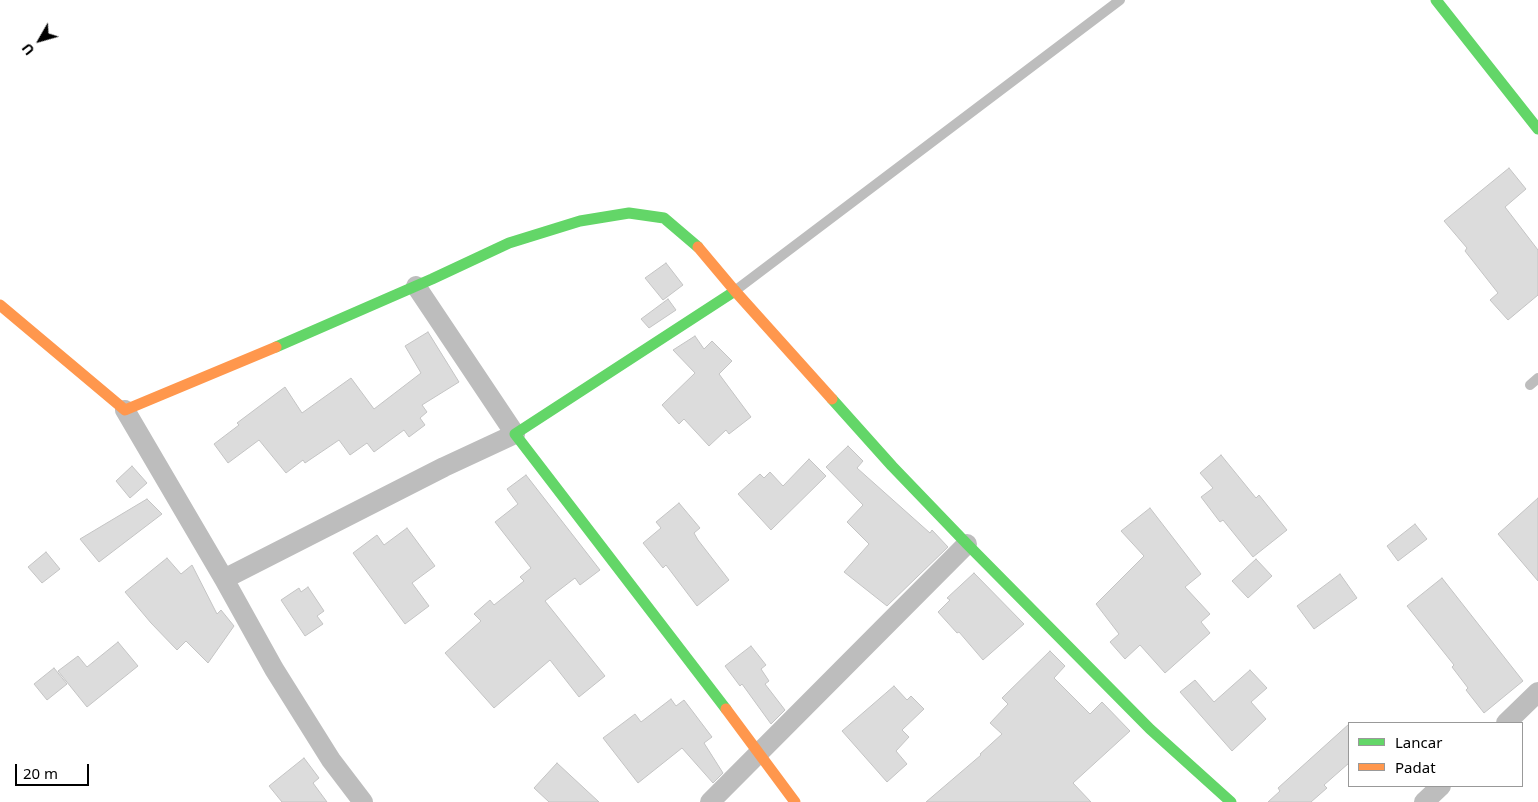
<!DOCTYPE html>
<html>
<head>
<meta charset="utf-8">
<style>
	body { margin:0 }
	#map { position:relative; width:1538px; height:802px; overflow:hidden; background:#fff; font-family:"Noto Sans",sans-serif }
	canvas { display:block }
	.legend { position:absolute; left:1348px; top:722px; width:175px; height:65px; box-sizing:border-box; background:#fff; border:1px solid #999; margin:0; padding:6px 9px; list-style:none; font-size:15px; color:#000 }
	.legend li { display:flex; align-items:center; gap:10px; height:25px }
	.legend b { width:25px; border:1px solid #999 }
	.north { position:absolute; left:15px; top:15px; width:50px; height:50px; -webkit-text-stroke:4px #fff; paint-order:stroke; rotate:232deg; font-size:14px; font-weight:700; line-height:20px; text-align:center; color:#000 }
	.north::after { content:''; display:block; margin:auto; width:18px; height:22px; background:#000; clip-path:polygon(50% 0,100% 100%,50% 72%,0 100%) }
	.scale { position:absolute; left:15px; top:764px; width:74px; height:22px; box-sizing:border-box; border:2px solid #000; border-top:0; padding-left:6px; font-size:15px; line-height:18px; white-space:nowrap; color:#000; -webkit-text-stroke:4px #fff; paint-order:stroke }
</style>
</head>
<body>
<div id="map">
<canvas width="1538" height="802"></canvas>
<ul class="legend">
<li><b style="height:6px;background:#63d668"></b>Lancar</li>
<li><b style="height:6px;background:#ff974d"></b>Padat</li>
</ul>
<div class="north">U</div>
<div class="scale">20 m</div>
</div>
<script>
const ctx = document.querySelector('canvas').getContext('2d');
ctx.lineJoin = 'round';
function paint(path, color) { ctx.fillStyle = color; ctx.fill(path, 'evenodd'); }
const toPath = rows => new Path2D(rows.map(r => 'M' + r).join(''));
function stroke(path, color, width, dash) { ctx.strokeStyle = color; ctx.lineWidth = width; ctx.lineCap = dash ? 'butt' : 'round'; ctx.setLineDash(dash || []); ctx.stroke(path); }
const building = toPath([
	[1509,168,1526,189,1505,207,1538,250,1538,295,1508,320,1490,300,1498,293,1465,251,1467,248,1444,221,1509,168],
	[666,263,683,285,663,300,645,278,666,263],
	[668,299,676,310,649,328,641,319,668,299],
	[428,332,459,382,422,405,427,412,420,418,425,425,409,437,404,430,374,452,367,443,350,455,339,440,305,463,303,460,286,473,259,440,228,463,214,444,239,425,237,423,285,387,302,413,351,378,374,409,421,373,405,346,428,332],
	[695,336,704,349,712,341,732,361,719,374,751,417,729,434,726,430,709,446,684,419,679,424,662,405,695,373,673,350,695,336],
	[848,446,863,461,857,468,930,533,932,530,948,547,887,606,844,572,869,544,847,522,863,505,826,467,848,446],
	[1221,455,1256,498,1259,495,1287,530,1253,557,1223,520,1220,522,1201,497,1213,488,1200,473,1221,455],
	[809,459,826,476,771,530,738,494,760,474,764,478,770,472,783,486,809,459],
	[132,466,147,483,130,498,116,481,132,466],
	[526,475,600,570,580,585,575,578,545,601,605,676,579,697,550,660,494,708,445,653,481,621,474,614,490,600,494,605,524,581,520,577,531,568,495,522,518,504,507,489,526,475],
	[1538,498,1538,581,1498,534,1538,498],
	[147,499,162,514,99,562,80,539,147,499],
	[679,503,700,528,694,533,698,540,729,580,697,606,666,565,663,568,643,543,661,528,656,522,679,503],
	[1150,508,1201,574,1185,587,1210,614,1201,622,1210,633,1165,673,1140,645,1125,659,1110,642,1119,634,1096,604,1144,556,1121,531,1150,508],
	[1415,524,1427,539,1398,561,1387,546,1415,524],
	[407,528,435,566,412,583,429,606,405,624,353,553,377,535,384,545,407,528],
	[46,552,60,569,42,583,28,567,46,552],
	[167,558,181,574,192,565,217,614,221,610,234,626,208,663,186,641,177,650,151,623,125,592,167,558],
	[1256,559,1272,576,1248,598,1232,581,1256,559],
	[974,573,1024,624,983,660,959,632,957,633,938,612,950,600,947,598,974,573],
	[1340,574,1357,598,1314,629,1297,606,1340,574],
	[1442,578,1523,681,1484,713,1466,690,1468,688,1452,667,1454,665,1407,606,1442,578],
	[308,587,324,611,317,616,323,624,305,636,281,600,299,588,301,592,308,587],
	[118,642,138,666,87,707,58,671,78,656,87,667,118,642],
	[751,646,766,665,761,669,769,681,765,684,785,710,771,724,742,684,740,686,725,666,751,646],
	[1050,651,1065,666,1054,678,1090,714,1102,702,1130,731,1073,783,1091,802,926,802,981,755,980,754,1002,734,990,723,1008,704,1002,698,1050,651],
	[54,668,67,684,47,700,34,684,54,668],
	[1250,670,1267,688,1251,702,1266,719,1232,751,1180,692,1195,680,1214,702,1250,670],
	[894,686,907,700,911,696,924,709,902,730,909,737,896,751,907,764,887,782,842,731,894,686],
	[671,699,676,706,684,700,712,737,704,743,723,773,713,783,682,748,638,783,603,738,635,714,641,722,671,699],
	[1349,724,1349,763,1324,785,1327,788,1311,802,1268,802,1280,791,1278,788,1349,724],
	[304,758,319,778,313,783,327,802,282,802,269,786,304,758],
	[557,763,599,802,549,802,534,788,557,763]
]);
paint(building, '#dcdcdc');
stroke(building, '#c4c4c4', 1);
stroke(toPath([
	[736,290,1120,0],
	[1530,385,1538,378]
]), '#bdbdbd', 10);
stroke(toPath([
	[125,410,224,579,274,669,331,760,363,802],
	[224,579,444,467,515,434,416,286],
	[1506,723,1538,692],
	[710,802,967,544],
	[1424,802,1441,786]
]), '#bdbdbd', 20);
stroke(toPath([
	[1436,0,1538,129],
	[276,347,432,279,509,243,580,221,629,213,664,218,698,247],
	[832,399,892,466,967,544,1150,729,1231,802],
	[726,709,515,434,735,291]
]), '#63d668', 11);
stroke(toPath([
	[698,247,735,291,832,399],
	[0,305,125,410,276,347],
	[726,709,795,802]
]), '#ff974d', 11);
</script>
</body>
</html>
